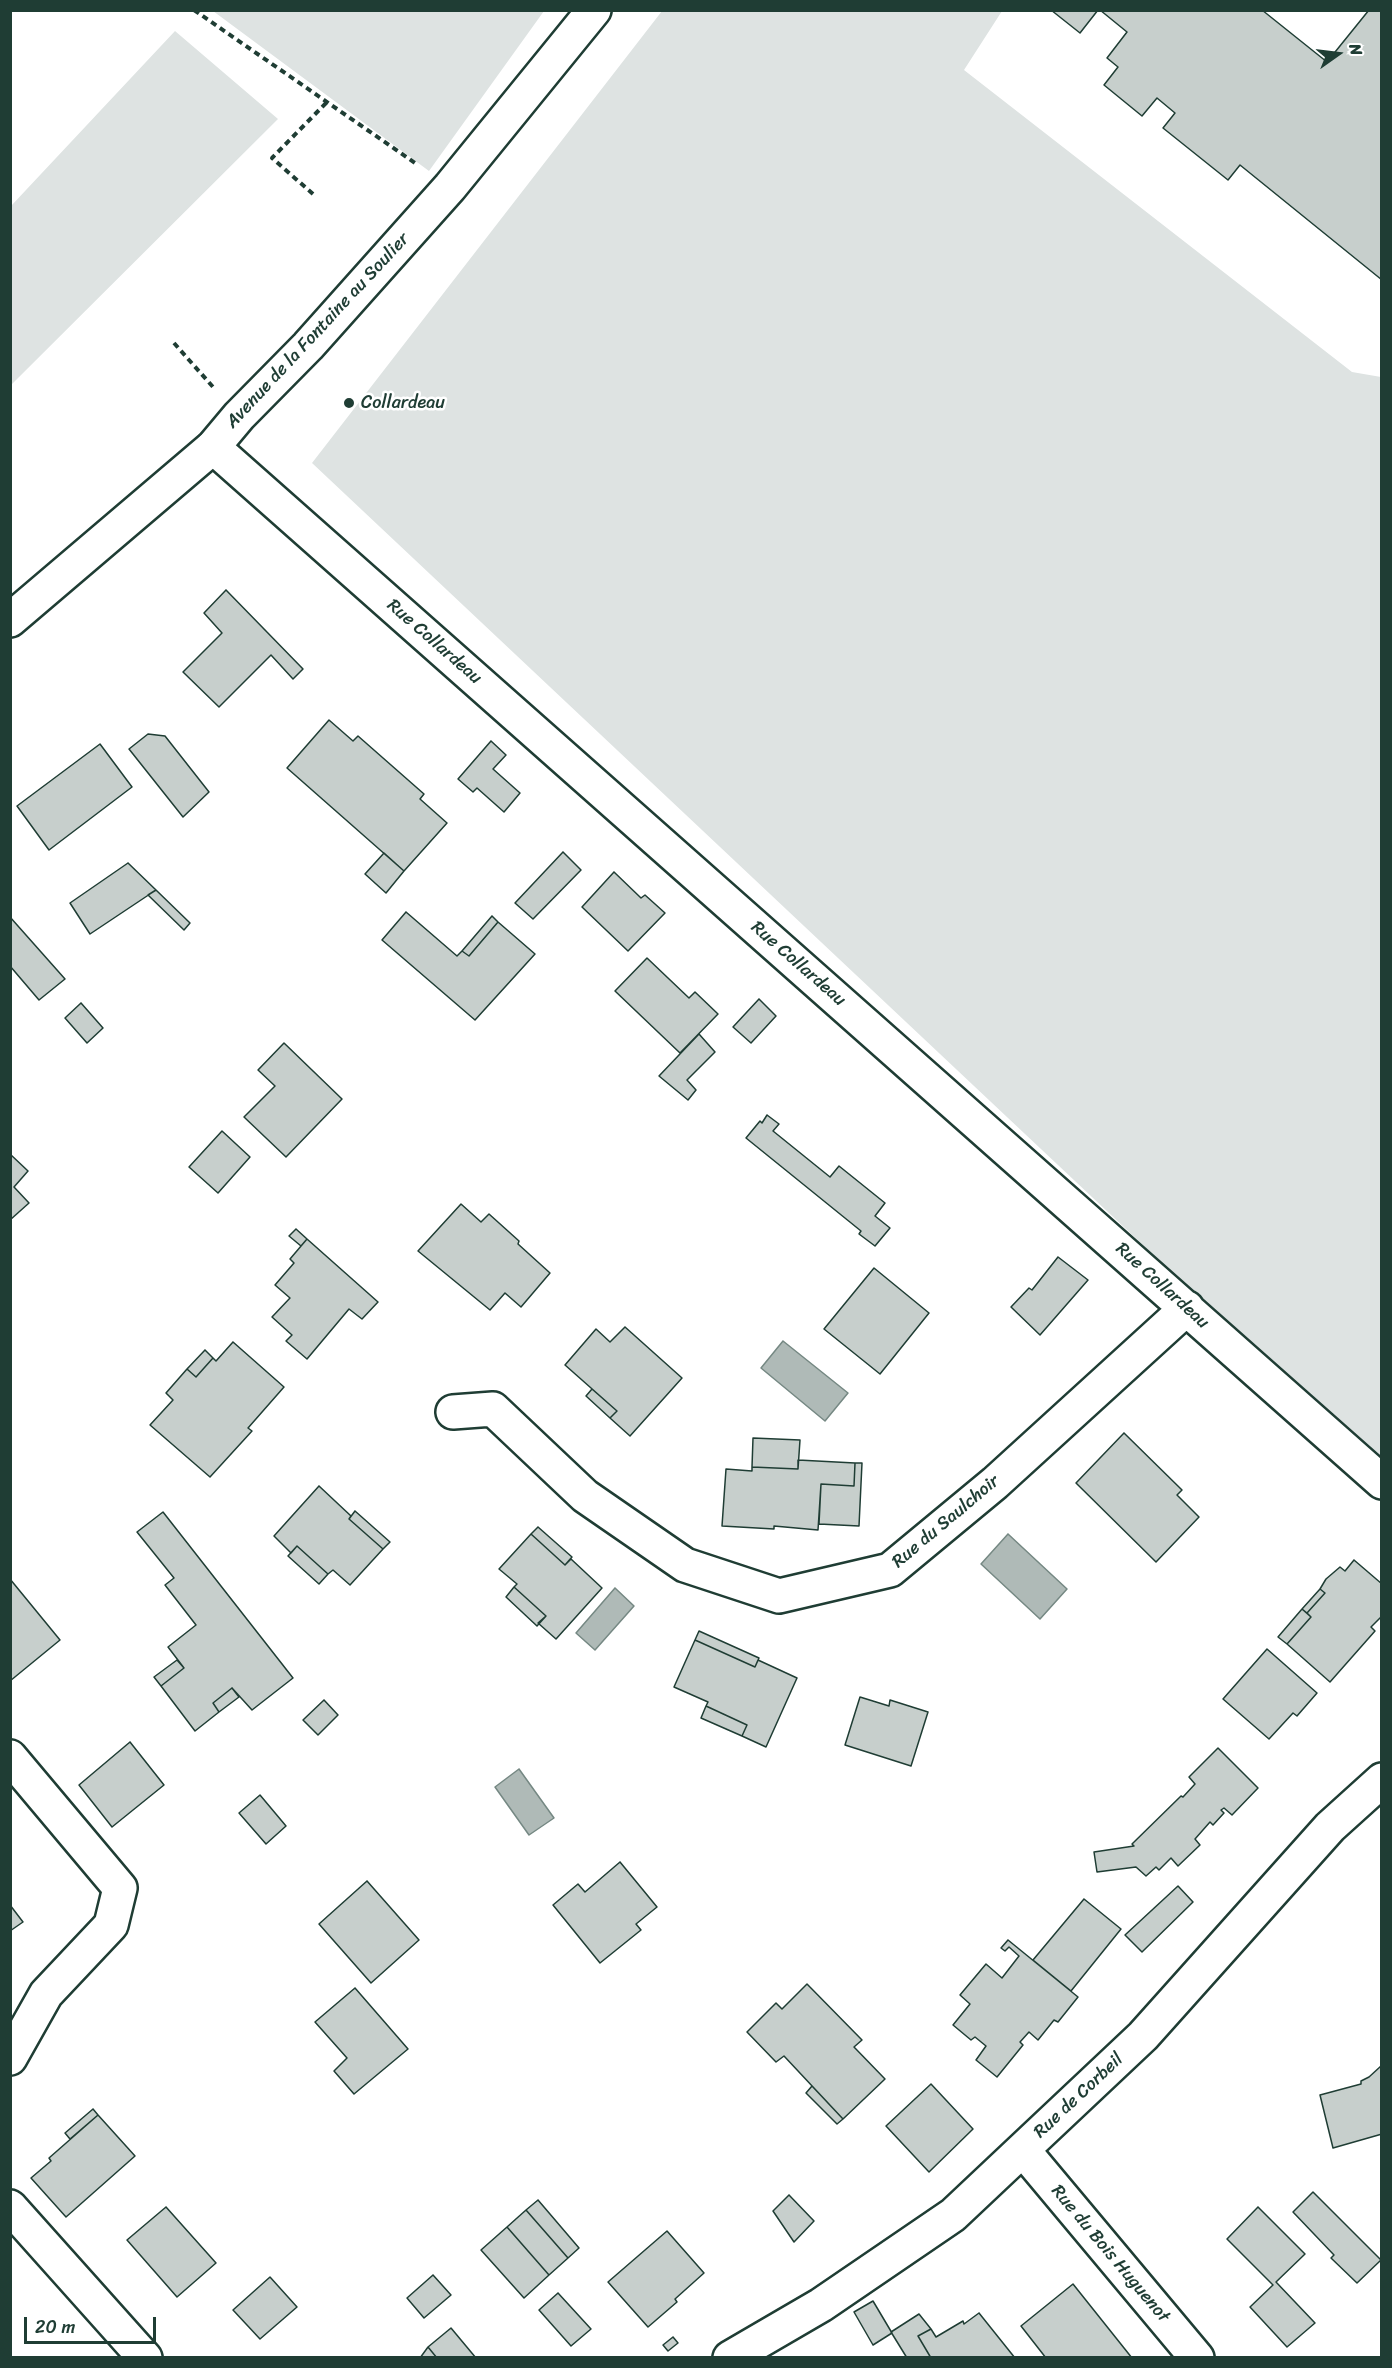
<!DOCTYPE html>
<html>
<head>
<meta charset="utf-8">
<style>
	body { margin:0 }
	#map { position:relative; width:1392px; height:2368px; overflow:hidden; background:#fff; font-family:Sriracha,sans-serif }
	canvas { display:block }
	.frame { position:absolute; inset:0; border:12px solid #1f3d34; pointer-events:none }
	.north { position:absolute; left:1308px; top:24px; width:60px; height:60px; -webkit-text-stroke:4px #fff; paint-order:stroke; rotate:76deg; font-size:16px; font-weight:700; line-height:24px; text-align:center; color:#1f3d34 }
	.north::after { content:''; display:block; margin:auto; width:21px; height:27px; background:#1f3d34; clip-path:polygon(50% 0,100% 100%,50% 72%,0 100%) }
	.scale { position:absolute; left:24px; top:2317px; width:132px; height:27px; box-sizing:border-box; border:3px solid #1f3d34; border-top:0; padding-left:8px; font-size:18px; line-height:21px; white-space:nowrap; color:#1f3d34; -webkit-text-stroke:4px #fff; paint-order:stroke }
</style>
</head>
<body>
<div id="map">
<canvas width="1392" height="2368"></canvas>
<div class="frame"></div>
<div class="north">N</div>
<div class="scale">20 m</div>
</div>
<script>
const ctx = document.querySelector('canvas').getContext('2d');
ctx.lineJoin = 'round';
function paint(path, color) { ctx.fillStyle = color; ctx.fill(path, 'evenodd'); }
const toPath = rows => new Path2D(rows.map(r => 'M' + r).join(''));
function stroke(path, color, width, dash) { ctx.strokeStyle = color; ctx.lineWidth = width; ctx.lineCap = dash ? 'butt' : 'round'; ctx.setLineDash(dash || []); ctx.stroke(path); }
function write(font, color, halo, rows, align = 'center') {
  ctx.font = font + ' Sriracha,sans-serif'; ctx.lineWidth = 5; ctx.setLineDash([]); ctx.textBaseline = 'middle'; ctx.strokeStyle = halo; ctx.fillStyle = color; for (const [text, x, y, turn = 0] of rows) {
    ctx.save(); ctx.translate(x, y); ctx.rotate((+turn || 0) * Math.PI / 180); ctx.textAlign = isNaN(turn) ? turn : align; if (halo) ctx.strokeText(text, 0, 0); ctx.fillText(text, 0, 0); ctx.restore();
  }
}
paint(toPath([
	[213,11,544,11,429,171],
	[662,11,1002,11,964,70,1352,372,1381,377,1381,1469,312,463],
	[175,31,278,119,11,385,11,206]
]), '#dee3e2');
const water = toPath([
	[783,1341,848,1393,825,1421,761,1368,783,1341],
	[1008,1534,1067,1589,1040,1619,981,1564,1008,1534],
	[615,1588,634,1606,595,1650,576,1633,615,1588],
	[519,1769,554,1818,529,1835,495,1787,519,1769]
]);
paint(water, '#afbab7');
stroke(water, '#758883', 1.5);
const building = toPath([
	[1051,10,1098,10,1080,33,1051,10],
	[1100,10,1262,10,1327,62,1369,10,1382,10,1382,280,1240,165,1228,180,1163,128,1175,113,1157,98,1142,116,1104,85,1118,67,1107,58,1127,32,1100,10],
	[226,590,303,669,293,679,271,655,219,707,183,672,222,633,204,613,226,590],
	[329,720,353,741,358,736,424,794,420,799,447,823,404,871,287,768,329,720],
	[148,734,165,736,209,792,183,817,129,749,148,734],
	[491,741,506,755,493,769,520,793,504,812,477,788,473,792,458,779,491,741],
	[100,744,132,787,49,850,17,806,100,744],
	[563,852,581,870,533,919,515,903,563,852],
	[384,853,404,871,386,893,365,874,384,853],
	[128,863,156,890,90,934,70,903,128,863],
	[614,872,641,898,645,895,665,913,628,951,582,907,614,872],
	[156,890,190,923,184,930,148,895,156,890],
	[406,912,457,956,462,951,469,956,498,922,535,954,475,1020,382,940,406,912],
	[492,916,498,922,469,956,462,951,492,916],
	[10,917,65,979,39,1000,10,966,10,917],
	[647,958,689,998,695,992,718,1014,680,1053,615,991,647,958],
	[759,999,776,1016,751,1043,733,1027,759,999],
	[81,1003,103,1028,87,1043,65,1018,81,1003],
	[699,1034,715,1052,687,1080,696,1090,688,1100,659,1076,699,1034],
	[284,1043,342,1099,286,1157,244,1117,275,1086,258,1070,284,1043],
	[767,1115,779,1124,773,1131,830,1177,839,1166,885,1203,875,1216,890,1228,875,1246,859,1234,861,1231,746,1138,760,1121,762,1123,767,1115],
	[222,1131,250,1157,218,1193,189,1167,222,1131],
	[10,1154,28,1171,14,1187,29,1203,10,1220,10,1154],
	[461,1204,481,1222,489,1214,519,1241,518,1244,550,1273,521,1307,505,1293,490,1310,418,1251,461,1204],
	[296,1229,307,1239,301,1246,289,1236,296,1229],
	[307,1239,378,1302,362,1319,349,1309,307,1359,286,1341,292,1335,272,1317,290,1298,275,1285,294,1263,290,1259,307,1239],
	[1058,1257,1088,1280,1040,1335,1011,1307,1029,1288,1032,1290,1058,1257],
	[874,1268,929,1313,880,1374,824,1329,874,1268],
	[625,1327,682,1378,630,1436,610,1418,617,1411,565,1365,596,1329,610,1342,625,1327],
	[233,1342,284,1387,248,1428,252,1431,210,1477,150,1425,173,1400,166,1393,187,1369,196,1377,213,1358,216,1361,233,1342],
	[205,1350,213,1358,196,1377,187,1369,205,1350],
	[592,1389,617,1411,610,1418,586,1396,592,1389],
	[1124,1433,1182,1490,1177,1495,1199,1517,1156,1562,1076,1483,1124,1433],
	[753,1438,800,1440,798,1469,752,1467,753,1438],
	[798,1460,855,1463,854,1486,821,1484,818,1530,774,1526,774,1529,722,1526,726,1469,752,1471,752,1467,798,1469,798,1460],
	[855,1463,862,1463,859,1526,819,1524,821,1484,854,1486,855,1463],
	[319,1486,351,1516,349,1519,383,1549,350,1585,333,1570,328,1574,297,1546,291,1553,274,1536,319,1486],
	[355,1511,390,1542,383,1549,349,1519,355,1511],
	[163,1512,293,1678,252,1710,232,1688,213,1703,219,1712,195,1731,161,1686,184,1668,168,1647,196,1625,165,1585,174,1578,137,1532,163,1512],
	[538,1527,572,1557,565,1565,531,1534,538,1527],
	[531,1534,565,1565,571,1559,602,1588,556,1639,538,1623,546,1616,514,1587,517,1584,499,1569,531,1534],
	[297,1546,328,1574,319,1584,288,1556,297,1546],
	[1354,1560,1382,1584,1382,1616,1371,1627,1375,1631,1330,1682,1287,1644,1311,1617,1307,1613,1325,1593,1320,1589,1326,1579,1340,1567,1345,1571,1354,1560],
	[10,1579,60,1640,10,1681,10,1579],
	[514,1587,546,1616,537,1626,506,1597,514,1587],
	[1320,1589,1325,1593,1307,1613,1302,1609,1320,1589],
	[1302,1609,1311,1617,1287,1644,1278,1637,1302,1609],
	[699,1631,759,1658,755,1667,695,1640,699,1631],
	[695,1640,755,1667,758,1660,797,1678,766,1747,742,1736,747,1725,706,1706,708,1702,674,1687,695,1640],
	[1267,1649,1317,1693,1297,1716,1293,1713,1269,1739,1223,1699,1267,1649],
	[177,1660,184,1668,161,1686,154,1677,177,1660],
	[232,1688,239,1697,219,1712,213,1703,232,1688],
	[860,1697,889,1706,890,1700,928,1712,911,1766,845,1745,860,1697],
	[324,1700,338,1715,318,1735,303,1720,324,1700],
	[706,1706,747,1725,742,1736,701,1718,706,1706],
	[130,1742,164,1785,112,1827,79,1785,130,1742],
	[1218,1748,1258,1788,1232,1815,1224,1808,1221,1810,1224,1813,1213,1825,1210,1822,1195,1839,1200,1845,1178,1866,1171,1858,1159,1870,1156,1867,1146,1876,1136,1867,1097,1872,1094,1852,1134,1846,1132,1844,1181,1796,1183,1797,1195,1784,1189,1777,1218,1748],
	[260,1795,286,1826,266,1844,239,1813,260,1795],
	[620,1862,657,1907,636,1924,641,1930,600,1963,553,1905,578,1884,585,1892,620,1862],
	[367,1881,419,1940,371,1983,319,1924,367,1881],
	[1178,1886,1193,1902,1142,1952,1125,1935,1178,1886],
	[1084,1899,1121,1929,1071,1991,1033,1960,1084,1899],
	[10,1905,23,1922,10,1931,10,1905],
	[1008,1940,1078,1997,1058,2022,1054,2020,1038,2040,1029,2032,1020,2042,1023,2045,997,2077,976,2060,986,2046,975,2037,971,2040,953,2025,970,2004,960,1995,986,1964,1002,1978,1019,1956,1009,1947,1005,1951,1001,1948,1008,1940],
	[807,1984,862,2040,854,2047,885,2079,843,2119,784,2056,776,2062,747,2032,776,2003,782,2009,807,1984],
	[355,1988,408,2049,354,2094,334,2071,347,2058,315,2022,355,1988],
	[1381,2066,1382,2134,1333,2148,1320,2095,1361,2084,1361,2081,1369,2077,1381,2066],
	[931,2084,973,2129,929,2172,886,2126,931,2084],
	[812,2086,843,2119,837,2124,806,2093,812,2086],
	[93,2109,98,2115,70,2139,65,2133,93,2109],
	[98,2115,135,2156,66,2217,31,2178,51,2161,49,2158,98,2115],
	[1313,2192,1381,2260,1357,2283,1331,2258,1334,2255,1293,2212,1313,2192],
	[789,2195,814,2221,794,2242,773,2211,789,2195],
	[538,2200,579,2248,568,2258,526,2210,538,2200],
	[166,2207,216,2263,177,2297,127,2240,166,2207],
	[1258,2207,1305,2254,1276,2282,1315,2323,1287,2347,1250,2307,1273,2285,1227,2239,1258,2207],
	[526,2210,568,2258,549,2275,507,2227,526,2210],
	[507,2227,549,2275,524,2298,481,2250,507,2227],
	[667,2231,704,2273,675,2299,677,2302,648,2327,608,2282,667,2231],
	[433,2275,451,2295,424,2318,407,2298,433,2275],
	[270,2277,297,2307,260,2339,233,2310,270,2277],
	[1073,2284,1132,2358,1046,2358,1021,2326,1073,2284],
	[558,2293,591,2329,571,2346,539,2310,558,2293],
	[873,2301,892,2333,873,2345,854,2312,873,2301],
	[979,2313,1015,2358,931,2358,918,2336,931,2329,936,2337,963,2321,964,2324,979,2313],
	[919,2314,931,2329,918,2336,931,2358,907,2358,891,2332,919,2314],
	[451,2328,476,2358,437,2358,428,2347,451,2328],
	[673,2337,678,2343,668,2351,663,2345,673,2337],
	[428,2347,437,2358,420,2358,428,2347]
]);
paint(building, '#c7cfcc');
stroke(building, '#1f3d34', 1.5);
const minor = toPath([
	[213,447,1382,1482],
	[453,1412,493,1409,585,1496,685,1565,779,1596,890,1570,995,1483,1187,1308],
	[10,1757,120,1888,111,1925,46,1994,10,2058],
	[1023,2150,1197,2358],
	[10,2207,145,2358],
	[730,2358,821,2305,953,2215,1143,2036,1330,1827,1382,1780]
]);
const major = toPath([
	[10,620,213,447,239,416,308,346,450,187,594,10]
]);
stroke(minor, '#1f3d34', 38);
stroke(major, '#1f3d34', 38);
stroke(toPath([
	[194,10,418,165],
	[313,194,272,158,327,102],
	[174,343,213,387]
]), '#1f3d34', 4, [6, 4.5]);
stroke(minor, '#fff', 33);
stroke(major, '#fff', 33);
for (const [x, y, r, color] of [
	[349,403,6,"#1f3d34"]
]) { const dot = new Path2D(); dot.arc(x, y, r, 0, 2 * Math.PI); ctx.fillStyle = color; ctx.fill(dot); stroke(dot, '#fff', 2); }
write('18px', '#1f3d34', '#fff', [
	["Avenue de la Fontaine au Soulier",318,331,-47],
	["Rue Collardeau",434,642,41],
	["Rue Collardeau",798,964,41],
	["Rue Collardeau",1162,1286,42],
	["Rue du Saulchoir",946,1522,-40],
	["Rue de Corbeil",1079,2096,-43],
	["Rue du Bois Huguenot",1110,2254,50]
]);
write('18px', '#1f3d34', '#fff', [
	["Collardeau",361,403]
], 'left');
</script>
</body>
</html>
